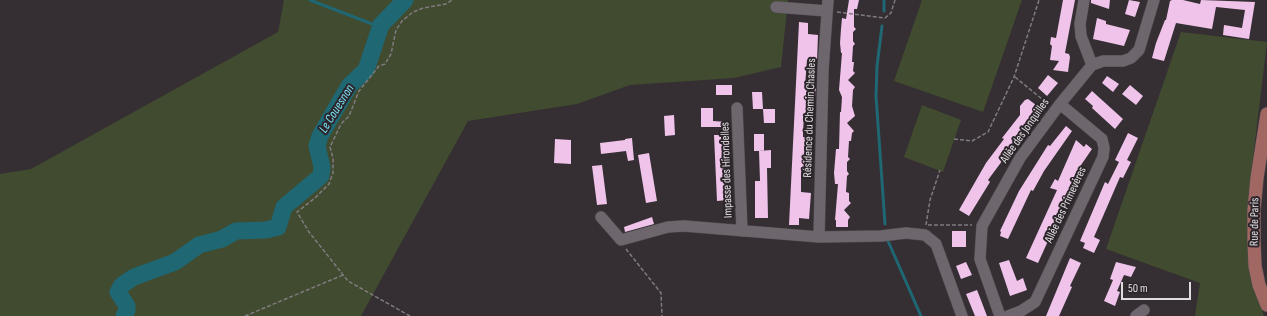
<!DOCTYPE html>
<html>
<head>
<meta charset="utf-8">
<style>
	body { margin:0 }
	#map { position:relative; width:1267px; height:316px; overflow:hidden; background:#352f34; font-family:"Sofia Sans Condensed",sans-serif }
	canvas { display:block }
	.scale { position:absolute; left:1121px; top:282px; width:70px; height:18px; box-sizing:border-box; border:2px solid #e0dde0; border-top:0; padding-left:5px; font-size:12px; line-height:14px; white-space:nowrap; color:#e0dde0; -webkit-text-stroke:3px #2b252a; paint-order:stroke }
</style>
</head>
<body>
<div id="map">
<canvas width="1267" height="316"></canvas>
<div class="scale">50 m</div>
</div>
<script>
const ctx = document.querySelector('canvas').getContext('2d');
ctx.lineJoin = 'round';
function paint(path, color) { ctx.fillStyle = color; ctx.fill(path, 'evenodd'); }
const toPath = rows => new Path2D(rows.map(r => 'M' + r).join(''));
function stroke(path, color, width, dash) { ctx.strokeStyle = color; ctx.lineWidth = width; ctx.lineCap = dash ? 'butt' : 'round'; ctx.setLineDash(dash || []); ctx.stroke(path); }
function write(font, color, halo, rows, align = 'center') {
  ctx.font = font + ' "Sofia Sans Condensed",sans-serif'; ctx.lineWidth = 4; ctx.setLineDash([]); ctx.textBaseline = 'middle'; ctx.strokeStyle = halo; ctx.fillStyle = color; for (const [text, x, y, turn = 0] of rows) {
    ctx.save(); ctx.translate(x, y); ctx.rotate((+turn || 0) * Math.PI / 180); ctx.textAlign = isNaN(turn) ? turn : align; if (halo) ctx.strokeText(text, 0, 0); ctx.fillText(text, 0, 0); ctx.restore();
  }
}
paint(toPath([
	[284,0,788,0,781,67,734,78,630,85,577,104,468,121,361,316,0,316,0,174,31,169,278,32],
	[922,0,1022,0,983,112,894,81],
	[1181,32,1267,42,1248,199,1249,266,1264,316,1195,316,1200,283,1106,249],
	[922,105,961,120,943,172,904,157]
]), '#414b2f');
stroke(toPath([
	[310,0,380,27],
	[884,11,884,0],
	[882,26,877,66,876,96,885,224],
	[888,241,921,316]
]), '#1f6773', 3);
stroke(toPath([
	[124,316,127,310,127,306,118,292,122,285,134,277,175,262,199,245,222,239,236,231,266,230,278,227,284,207,321,176,322,167,317,146,320,136,349,86,366,70,381,25,405,0]
]), '#1f6773', 17);
paint(toPath([
	[849,0,859,0,857,9,854,9,854,27,856,29,853,32,853,41,855,44,853,46,852,62,854,62,853,71,855,73,848,80,855,87,853,90,852,106,855,116,847,123,854,131,852,133,851,141,849,141,848,157,850,159,847,162,847,171,849,174,847,176,846,192,849,193,849,201,851,203,844,210,850,217,848,220,848,227,836,227,836,220,835,220,838,184,835,184,834,173,836,149,839,149,840,112,841,112,842,97,839,90,842,53,841,53,840,43,841,29,842,18,846,19],
	[1063,0,1075,0,1065,53,1069,54,1070,57,1068,72,1053,70,1059,61,1050,60,1052,46,1050,44,1051,37,1056,38],
	[1091,0,1110,0,1109,9,1091,3],
	[1129,0,1140,2,1135,17,1125,14],
	[1172,0,1183,0,1200,4,1201,0,1255,2,1249,39,1223,35,1224,25,1242,28,1245,10,1216,7,1212,29,1176,23,1164,61,1152,58,1156,43,1165,20,1166,20,1170,1],
	[1097,18,1106,21,1106,24,1130,30,1124,46,1093,39],
	[799,22,808,23,808,34,818,35,817,61,807,60,805,86,816,86,814,116,804,115,803,132,803,137,813,138,812,167,802,167,801,173,801,192,811,193,809,219,799,218,799,225,789,225],
	[1048,75,1058,83,1047,96,1038,88],
	[1107,76,1119,84,1113,92,1102,83],
	[716,85,732,85,732,95,716,95],
	[1130,85,1143,96,1136,105,1122,94],
	[1092,91,1123,119,1115,129,1092,108,1093,106,1085,99],
	[752,92,762,92,763,109,753,109],
	[1028,99,1040,108,1006,152,1008,153,988,180,990,182,969,216,959,210,986,163,1004,139,1002,138,1020,115,1020,106,1025,100],
	[701,108,713,108,713,121,727,122,727,127,701,127],
	[763,109,775,109,775,123,764,123],
	[674,115,675,135,665,136,664,116],
	[1066,126,1072,131,1044,171,1033,191,1031,190,1008,239,1000,236,1001,232,1000,231,1019,191,1048,145,1050,146],
	[1128,133,1138,138,1127,160,1131,162,1123,178,1120,177,1094,237,1100,240,1094,253,1083,248,1085,243,1080,241,1105,182,1108,184,1119,162,1115,160],
	[754,134,764,134,764,151,754,151],
	[714,135,726,135,728,200,717,201],
	[632,138,634,160,628,161,626,151,601,154,600,143,625,140,625,139],
	[555,139,571,140,571,164,554,163],
	[1076,140,1084,147,1086,144,1092,149,1079,168,1081,169,1056,218,1058,219,1038,263,1026,258,1057,190,1050,188,1055,179,1058,181],
	[771,150,771,168,767,168,768,218,755,218,755,181,760,181,759,151],
	[649,153,657,201,646,203,638,155],
	[602,165,607,204,597,205,592,166],
	[652,217,654,224,625,232,624,227],
	[952,231,966,231,966,247,952,247],
	[1070,258,1081,263,1070,286,1072,287,1059,316,1046,316],
	[1009,260,1017,281,1023,278,1027,290,1010,296,999,263],
	[966,262,972,275,961,279,956,266],
	[1116,262,1136,267,1131,277,1124,275,1117,291,1120,292,1115,306,1104,301,1113,280,1110,279],
	[977,290,979,295,987,316,975,316,966,294]
]), '#efc3ea');
const minor = toPath([
	[1084,0,1080,24,1081,36,1092,65],
	[776,7,827,11],
	[737,108,742,231],
	[601,217,621,240,668,227,684,226,819,237,881,236,906,233,925,235,936,244,962,316],
	[819,237,823,70,828,0],
	[1000,316,980,259,982,226,1020,158,1060,104,1092,65,1103,61,1123,61,1131,58,1139,50,1154,0],
	[1008,316,1021,311,1035,302,1103,157,1104,148,1102,139,1060,104],
	[1136,316,1144,310]
]);
const major = toPath([
	[1267,114,1257,178,1254,210,1254,242,1255,266,1259,285,1267,305]
]);
stroke(minor, '#544e53', 12);
stroke(major, '#544e53', 14);
stroke(toPath([
	[837,12,885,18,891,13,895,0],
	[1015,77,1048,104],
	[954,139,972,141,988,132,1014,77,1039,0],
	[926,225,930,200,940,170],
	[928,225,972,225],
	[626,249,661,293,662,316],
	[245,316,343,275],
	[410,316,348,281,309,232,297,212,315,198,329,184,333,173,333,158,330,147,341,124,349,116,359,91,379,66,385,64,391,54,396,30,402,21,413,12,423,8,446,4,452,0]
]), '#7f7b7f', 1.5, [4, 2]);
stroke(minor, '#6d666c', 11);
stroke(major, '#a16863', 13);
write('12px', '#e0dde0', '#2b252a', [
	["Résidence du Chemin Chasles",810,118,-88],
	["Allée des Jonquilles",1025,131,-55],
	["Impasse des Hirondelles",727,170,-92],
	["Allée des Primevères",1066,205,-65],
	["Rue de Paris",1255,222,-89]
]);
write('italic 13px', '#7ae3f8', '#2b252a', [
	["Le Couesnon",337,109,-58]
]);
</script>
</body>
</html>
